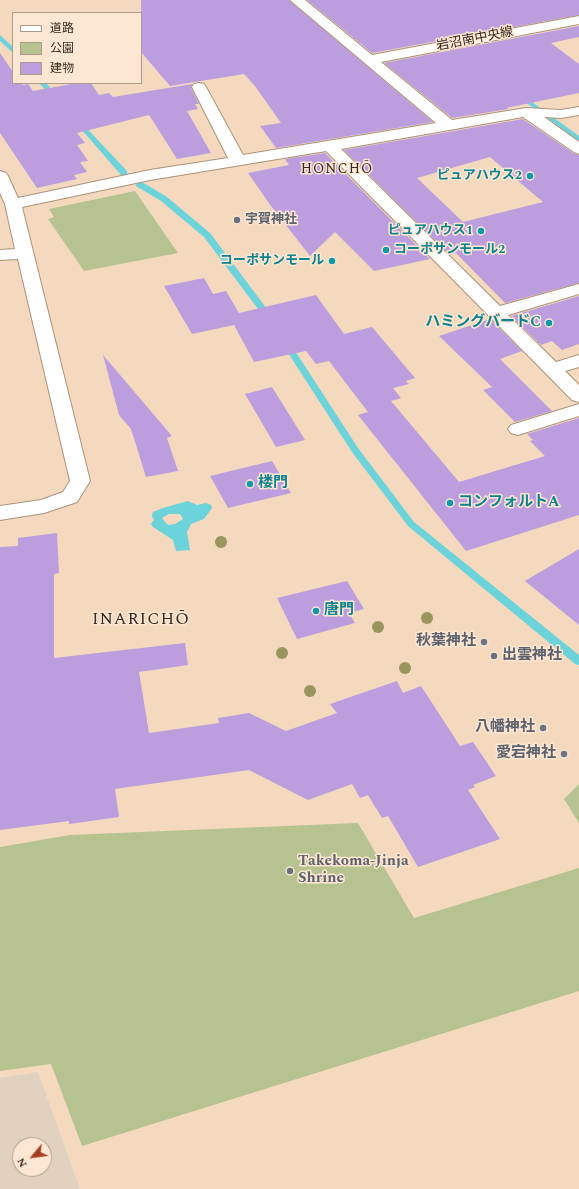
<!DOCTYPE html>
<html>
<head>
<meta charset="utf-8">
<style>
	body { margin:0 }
	#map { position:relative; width:579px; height:1189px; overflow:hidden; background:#f4d9be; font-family:Spectral,"Noto Sans JP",serif }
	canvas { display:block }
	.legend { position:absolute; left:12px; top:12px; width:130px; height:72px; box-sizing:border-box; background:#fde7d2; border:1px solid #ad9c8b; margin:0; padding:5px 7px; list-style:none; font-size:12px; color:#352b20 }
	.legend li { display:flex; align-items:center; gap:8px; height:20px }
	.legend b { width:20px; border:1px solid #ad9c8b }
	.north { position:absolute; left:12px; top:1137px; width:40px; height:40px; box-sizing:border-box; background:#fde7d2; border:1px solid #ad9c8b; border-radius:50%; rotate:241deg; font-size:11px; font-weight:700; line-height:16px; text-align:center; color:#352b20 }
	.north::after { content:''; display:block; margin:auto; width:14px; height:18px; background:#a7401f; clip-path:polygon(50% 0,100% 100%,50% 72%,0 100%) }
</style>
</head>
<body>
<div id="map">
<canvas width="579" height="1189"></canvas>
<ul class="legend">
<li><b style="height:5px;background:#fff"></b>道路</li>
<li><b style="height:11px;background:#b6c390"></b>公園</li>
<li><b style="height:11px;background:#bc9edf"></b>建物</li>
</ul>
<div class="north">N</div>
</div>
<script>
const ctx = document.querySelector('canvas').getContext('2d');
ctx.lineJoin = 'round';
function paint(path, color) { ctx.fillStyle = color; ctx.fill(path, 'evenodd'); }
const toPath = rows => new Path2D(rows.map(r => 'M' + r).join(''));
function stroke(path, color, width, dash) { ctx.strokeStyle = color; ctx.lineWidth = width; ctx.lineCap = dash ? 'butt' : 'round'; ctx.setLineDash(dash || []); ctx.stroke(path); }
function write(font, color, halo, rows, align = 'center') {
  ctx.font = font + ' Spectral,"Noto Sans JP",serif'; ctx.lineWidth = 3; ctx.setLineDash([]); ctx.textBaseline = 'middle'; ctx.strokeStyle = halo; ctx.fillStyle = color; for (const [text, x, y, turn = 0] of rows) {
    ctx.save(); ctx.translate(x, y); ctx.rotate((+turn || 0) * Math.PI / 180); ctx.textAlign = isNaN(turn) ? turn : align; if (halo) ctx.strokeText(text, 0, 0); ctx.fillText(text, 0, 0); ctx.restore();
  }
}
paint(toPath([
	[38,1072,80,1189,0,1189,0,1078],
	[20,1145,44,1145,44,1169,20,1169]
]), '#e1d2c0');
paint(toPath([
	[135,191,178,253,84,271,48,219,54,217,49,209],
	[579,784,579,823,564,799],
	[358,823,414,918,579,868,579,991,82,1146,51,1064,0,1071,0,847,70,835]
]), '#b6c390');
paint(toPath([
	[188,501,197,505,206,503,211,505,212,508,204,519,191,524,187,532,190,550,176,551,173,540,153,527,151,524,154,520,152,516,153,512,163,508],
	[169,514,180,514,183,519,175,524,168,525,162,518]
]), '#6bd3d9');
paint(toPath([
	[0,35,13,47,13,53,0,41,0,35],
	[39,83,46,83,57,96,57,98,53,98,39,83],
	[517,94,521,94,579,136,579,141,517,96,517,94],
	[77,119,79,120,127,171,127,175,121,175,75,122,75,120,77,119],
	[136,182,142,182,167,197,210,233,273,317,273,321,267,321,204,237,161,201,136,186,136,182],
	[282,340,288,340,358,448,414,522,579,655,579,665,575,664,408,526,352,452,281,342,282,340]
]), '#6bd3d9');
paint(toPath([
	[141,0,289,0,433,122,276,148,260,126,281,123,255,86,244,74,170,86,141,52],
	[307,0,579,0,579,15,372,53],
	[579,26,579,37,551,43,579,64,579,93,506,108,509,109,452,118,384,63],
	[0,53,13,72,13,83,21,83,23,85,28,84,33,91,77,83,91,83,99,95,109,93,113,97,192,84,191,88,199,104,195,104,198,109,187,111,211,153,177,159,149,115,77,133,85,143,77,145,88,161,80,162,87,172,74,175,77,179,37,188,0,133],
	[523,119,573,153,579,155,579,283,505,303,456,253,450,255,344,150],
	[490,157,543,202,463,222,417,178],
	[325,153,430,259,374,271,335,232,310,256,271,206,248,173,289,165,285,159],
	[204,278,213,294,226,291,239,313,316,295,344,334,372,327,415,378,406,381,409,384,393,388,401,398,391,401,459,482,545,456,530,441,533,440,527,434,579,418,579,515,466,551,358,415,368,412,329,361,316,364,306,351,254,362,234,325,192,334,164,286],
	[579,296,579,344,562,350,552,341,541,345,511,316],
	[490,319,522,351,500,359,552,411,515,422,483,390,492,387,439,336],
	[103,355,172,436,167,438,178,471,146,477,131,429,119,415],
	[272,387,305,440,276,447,245,394],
	[272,461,291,493,228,508,210,476],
	[57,533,59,573,54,574,54,658,185,643,188,665,139,672,149,733,219,723,218,718,249,713,286,731,337,713,330,704,397,681,403,693,421,686,460,746,473,742,496,776,473,785,475,787,468,790,500,839,418,867,388,816,382,818,368,795,360,798,352,784,308,800,249,770,115,789,119,817,69,824,69,821,0,830,0,547,18,546,18,538],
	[579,549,579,625,525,581],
	[347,581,364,609,349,613,355,623,297,639,277,598]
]), '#bc9edf');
const minor = toPath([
	[290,0,305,0,372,55,579,16,579,24,381,62,452,120,526,108,561,110,579,107,579,115,561,118,544,117,579,142,579,154,574,152,523,117,341,149,500,306,579,284,579,294,508,315,556,362,579,355,579,367,565,371,579,385,579,402,572,400,326,151,150,180,22,207,90,481,77,502,44,513,0,520,0,506,41,500,63,492,70,481,18,259,0,260,0,250,15,249,5,204,0,193,0,171,6,173,8,176,18,198,150,170,228,158,192,87,194,84,199,83,204,84,206,87,243,155,436,123,290,0],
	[579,404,579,416,518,435,511,433,508,429,511,425,579,404]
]);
stroke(minor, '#ab9279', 2);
paint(minor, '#fff');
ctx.fillStyle = '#99955d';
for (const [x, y] of [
	[221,542],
	[427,618],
	[378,627],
	[282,653],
	[405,668],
	[310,691]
]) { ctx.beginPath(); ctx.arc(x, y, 6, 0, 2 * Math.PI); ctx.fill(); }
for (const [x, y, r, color] of [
	[530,176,4,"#0f9aa8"],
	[237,220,4,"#6b7280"],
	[481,231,4,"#0f9aa8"],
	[386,250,4,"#0f9aa8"],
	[332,261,4,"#0f9aa8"],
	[549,323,4,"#0f9aa8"],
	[250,484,4,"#0f9aa8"],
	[450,503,4,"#0f9aa8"],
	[316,611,4,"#0f9aa8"],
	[484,642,4,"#6b7280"],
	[494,656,4,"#6b7280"],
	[543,728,4,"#6b7280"],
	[564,754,4,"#6b7280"],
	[290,871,4,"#6b7280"]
]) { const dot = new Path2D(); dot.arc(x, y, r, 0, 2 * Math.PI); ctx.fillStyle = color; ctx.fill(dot); stroke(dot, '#fde7d2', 1.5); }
write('13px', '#352b20', '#fde7d2', [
	["岩沼南中央線",475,40,-11]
]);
write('bold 13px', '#0d838f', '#fde7d2', [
	["ピュアハウス2",522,176],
	["ピュアハウス1",473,231],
	["コーポサンモール2",394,250,"left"],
	["コーポサンモール",324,261]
], 'right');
write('bold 13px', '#5b616d', '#fde7d2', [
	["宇賀神社",245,220]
], 'left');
ctx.letterSpacing = '1px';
write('14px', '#352b20', '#fde7d2', [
	["HONCHŌ",337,170]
]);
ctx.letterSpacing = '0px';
write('bold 15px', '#0d838f', '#fde7d2', [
	["ハミングバードC",541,323,"right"],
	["楼門",258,484],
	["コンフォルトA",458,503],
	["唐門",324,611]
], 'left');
write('bold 15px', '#5b616d', '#fde7d2', [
	["秋葉神社",476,642],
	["出雲神社",502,656,"left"],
	["八幡神社",535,728],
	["愛宕神社",556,754],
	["Takekoma-Jinja",298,862,"left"],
	["Shrine",298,879,"left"]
], 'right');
ctx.letterSpacing = '1px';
write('17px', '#352b20', '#fde7d2', [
	["INARICHŌ",141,621]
]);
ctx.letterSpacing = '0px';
</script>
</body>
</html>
